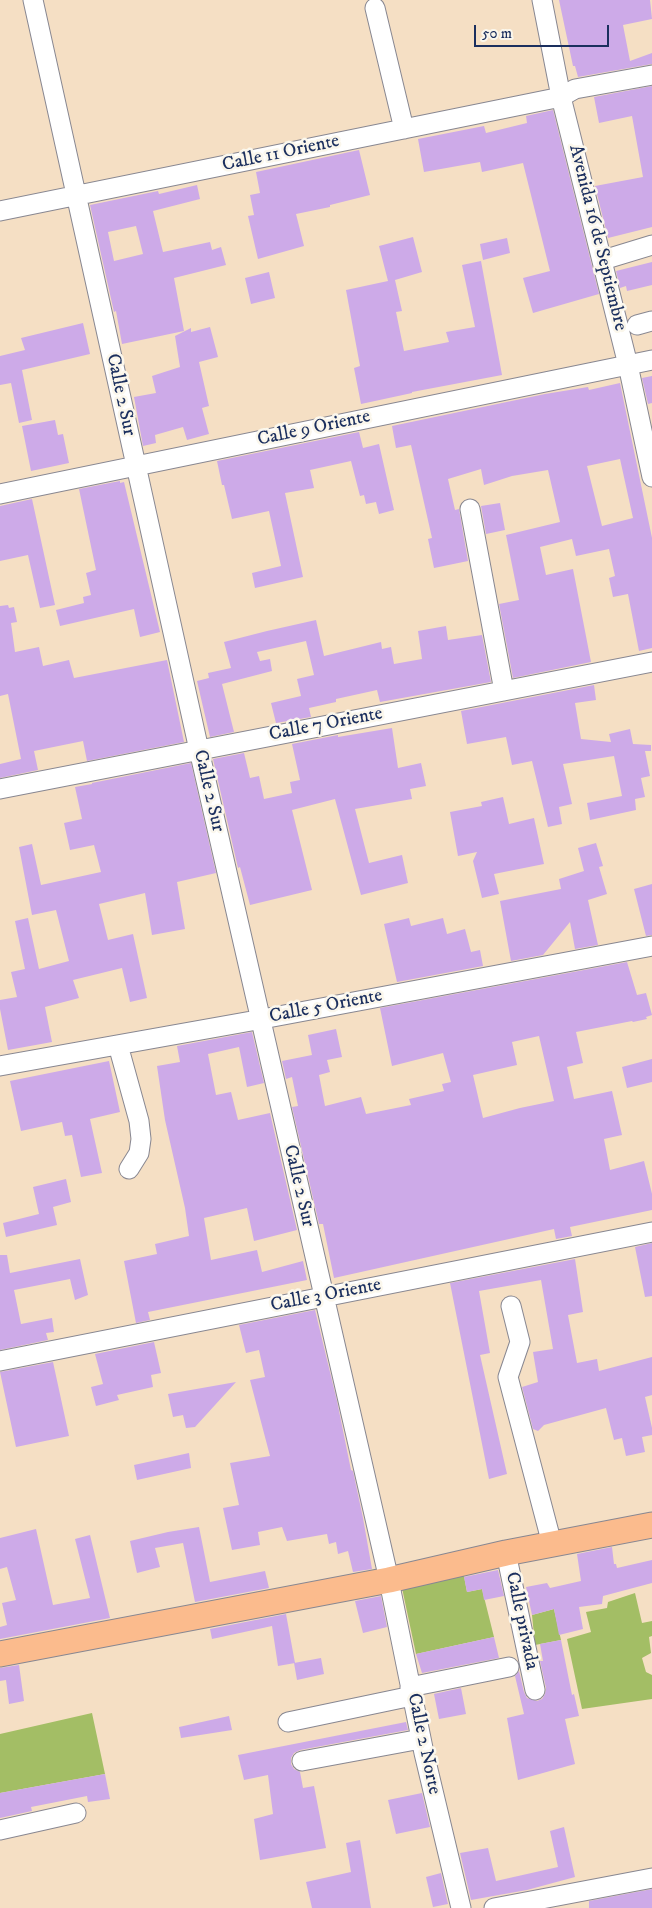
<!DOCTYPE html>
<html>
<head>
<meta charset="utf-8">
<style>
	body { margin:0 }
	#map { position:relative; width:652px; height:1908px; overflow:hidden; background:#f5dfc4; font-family:"IM FELL DW Pica",serif }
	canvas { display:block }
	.scale { position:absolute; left:474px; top:25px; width:135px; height:22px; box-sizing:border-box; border:2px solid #1b2f5e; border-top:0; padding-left:6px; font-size:15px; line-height:18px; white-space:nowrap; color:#1b2f5e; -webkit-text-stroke:4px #fbf7ec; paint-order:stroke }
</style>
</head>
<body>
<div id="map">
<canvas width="652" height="1908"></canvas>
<div class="scale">50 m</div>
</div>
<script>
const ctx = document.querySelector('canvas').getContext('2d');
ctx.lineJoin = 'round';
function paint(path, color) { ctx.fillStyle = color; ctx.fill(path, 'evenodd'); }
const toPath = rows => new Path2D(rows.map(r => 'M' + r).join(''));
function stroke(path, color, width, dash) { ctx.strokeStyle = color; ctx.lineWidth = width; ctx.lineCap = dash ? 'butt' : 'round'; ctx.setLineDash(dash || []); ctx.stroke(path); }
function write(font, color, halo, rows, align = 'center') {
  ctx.font = font + ' "IM FELL DW Pica",serif'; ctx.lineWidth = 5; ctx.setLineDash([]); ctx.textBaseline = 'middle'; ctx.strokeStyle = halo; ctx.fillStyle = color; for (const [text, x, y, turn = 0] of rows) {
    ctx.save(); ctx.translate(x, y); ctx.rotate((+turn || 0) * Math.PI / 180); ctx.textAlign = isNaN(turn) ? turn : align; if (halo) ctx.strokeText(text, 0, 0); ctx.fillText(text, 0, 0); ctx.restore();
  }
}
paint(toPath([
	[464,1576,467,1592,482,1589,494,1637,416,1654,402,1588],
	[635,1593,642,1623,652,1621,652,1636,649,1637,651,1653,642,1658,646,1672,652,1675,652,1699,582,1709,567,1639,591,1632,586,1612,607,1608,608,1602],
	[554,1609,561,1640,535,1645,532,1615],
	[92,1713,105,1774,0,1793,0,1734]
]), '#a3be65');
paint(toPath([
	[559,0,650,0,652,19,623,25,630,61,652,53,652,64,578,77,575,66,573,66],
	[652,86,652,227,608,238,595,186,643,177,632,116,599,123,594,97],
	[553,110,599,294,533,313,523,278,550,271,523,163,482,172,480,162,424,172,418,139,484,126,486,133,527,123,526,116],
	[359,150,370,195,330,205,330,207,296,214,304,246,258,259,248,216,254,215,250,195,260,193,256,172],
	[197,185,200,199,153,211,163,252,210,242,212,250,221,247,226,265,174,278,184,331,122,344,116,311,114,312,90,205,158,191,159,194],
	[136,226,143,254,114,261,108,232],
	[413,237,422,272,395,280,402,311,396,312,404,351,449,342,446,332,475,327,462,265,481,261,502,375,412,392,412,393,361,404,354,368,360,366,346,290,388,281,379,246],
	[507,238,510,253,483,260,480,244],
	[652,262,652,285,627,291,626,286,620,288,616,271],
	[269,272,275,298,251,304,245,278],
	[83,323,90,354,22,370,32,420,19,423,11,383,0,385,0,356,25,350,21,338],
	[210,327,218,357,199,362,209,406,202,408,209,434,187,440,183,427,155,435,156,443,143,446,134,397,156,393,152,376,180,367,175,336,191,328,191,332],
	[652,376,652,403,648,404,642,378],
	[620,383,652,538,652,648,639,651,628,594,613,597,609,578,615,576,609,549,576,556,572,539,540,547,546,575,573,569,591,662,513,678,499,604,519,600,506,535,560,522,548,470,512,476,484,485,481,469,448,479,455,510,459,509,468,561,434,568,428,539,432,538,411,445,396,448,392,426,545,394,588,387,589,390],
	[620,459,633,518,602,526,587,466],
	[55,420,58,435,63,434,69,463,31,471,22,426],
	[359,432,363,448,379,444,394,510,379,514,376,502,366,504,364,495,360,496,351,461,310,470,314,488,285,493,303,577,255,588,252,573,281,566,269,511,232,519,224,485,222,485,217,461],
	[120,481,120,483,124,482,160,632,140,637,134,609,60,626,56,610,84,603,83,597,91,595,86,573,96,570,79,489],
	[32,499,55,605,40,608,28,555,0,561,0,506],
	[500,503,505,530,486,534,481,506],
	[8,605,9,608,14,607,17,622,11,623,15,652,39,647,43,666,69,660,74,678,167,660,184,742,87,761,83,741,34,751,38,770,0,778,0,764,21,759,8,694,0,696,0,606],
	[316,620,324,656,381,642,382,649,391,647,394,664,422,659,418,631,446,626,448,640,482,635,491,682,380,702,377,690,336,699,336,702,309,708,311,717,276,723,271,703,301,696,297,679,314,675,306,641,257,652,260,661,270,659,272,671,222,684,234,732,210,737,197,681,209,678,208,673,231,668,224,642,267,631],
	[594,685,596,700,575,703,581,739,611,742,609,734,630,729,633,744,651,745,651,751,645,751,650,776,641,778,645,797,635,799,636,810,590,820,587,803,622,796,614,756,563,764,572,804,559,807,562,824,548,827,532,761,512,765,506,737,467,744,461,711],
	[392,728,398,768,421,763,426,786,410,789,412,799,355,809,369,863,402,855,408,883,361,895,335,799,292,810,312,890,250,905,240,867,238,868,213,759,244,753,250,778,259,776,264,799,292,793,290,782,300,780,292,744,338,735,338,737],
	[191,763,216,873,177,882,185,929,152,935,145,893,99,904,108,940,133,934,147,998,130,1002,122,968,73,980,79,998,45,1007,52,1042,8,1050,0,1009,0,1000,17,997,11,972,25,969,15,921,28,918,39,969,69,961,56,910,32,915,19,847,32,844,41,885,101,872,94,845,70,850,64,823,82,819,75,787,92,784,92,783],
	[503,797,509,824,534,818,544,864,494,874,499,894,482,898,473,861,477,852,458,856,450,812,482,806,481,802],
	[596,843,603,866,599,867,607,894,588,900,598,945,575,949,570,922,543,955,511,961,500,901,561,889,559,879,584,871,578,848],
	[652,884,652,935,646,936,634,889],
	[409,918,411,926,443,918,447,934,465,929,471,952,480,950,483,966,397,982,384,924],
	[627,962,637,995,646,993,652,1015,646,1017,647,1019,633,1022,632,1021,576,1032,583,1063,567,1067,574,1099,612,1091,622,1135,604,1139,610,1170,644,1161,652,1194,652,1210,570,1227,572,1236,556,1239,554,1229,334,1278,323,1224,319,1224,292,1107,298,1106,292,1077,286,1079,282,1061,312,1055,308,1035,336,1029,342,1057,327,1060,330,1072,319,1075,325,1106,361,1097,366,1114,411,1105,409,1099,444,1091,442,1084,451,1082,443,1053,392,1066,380,1008],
	[539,1036,554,1101,520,1108,483,1118,473,1075,517,1065,512,1042],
	[252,1032,264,1083,247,1087,239,1047,208,1054,216,1095,231,1092,238,1120,270,1113,297,1230,254,1241,247,1208,204,1218,211,1260,257,1250,262,1272,303,1261,307,1280,148,1312,150,1320,136,1323,124,1261,157,1254,155,1244,189,1236,185,1208,165,1120,157,1066,180,1062,177,1046],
	[652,1059,652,1082,627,1088,622,1067],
	[109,1061,120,1112,90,1119,102,1173,81,1177,72,1135,65,1136,62,1122,21,1131,10,1081],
	[66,1179,71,1202,53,1207,57,1225,6,1237,3,1223,39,1214,33,1187],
	[652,1243,652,1296,645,1297,635,1247],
	[0,1255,7,1255,10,1273,80,1259,88,1295,75,1300,70,1279,14,1290,21,1324,52,1318,54,1332,46,1333,48,1340,0,1350],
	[575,1259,583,1312,568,1315,577,1363,597,1359,599,1371,652,1357,652,1395,645,1397,652,1428,652,1435,642,1437,645,1452,626,1456,622,1438,614,1440,606,1408,544,1425,538,1431,533,1429,522,1387,538,1382,533,1352,553,1349,541,1280,479,1291,490,1353,480,1355,507,1474,489,1479,450,1283],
	[315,1310,337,1401,351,1470,353,1471,363,1518,372,1569,353,1572,348,1551,338,1554,336,1542,329,1544,327,1534,287,1541,282,1527,258,1532,260,1545,232,1550,223,1508,239,1505,230,1463,270,1456,250,1380,265,1377,259,1350,246,1353,239,1325],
	[154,1342,161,1373,151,1375,153,1387,117,1395,119,1400,96,1406,91,1387,103,1384,95,1354],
	[53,1362,69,1436,16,1447,0,1372],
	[236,1382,195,1427,186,1428,183,1415,173,1417,168,1394],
	[189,1453,191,1468,137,1480,134,1465],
	[199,1527,210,1582,265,1571,269,1588,195,1602,183,1543,155,1548,160,1567,137,1573,130,1541,168,1532],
	[36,1529,53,1605,90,1598,75,1539,90,1535,110,1618,0,1639,0,1627,7,1625,2,1603,16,1600,7,1567,0,1569,0,1538],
	[612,1547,614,1564,616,1564,617,1568,652,1560,652,1583,603,1596,602,1604,579,1607,583,1629,559,1635,554,1609,532,1615,526,1587,547,1583,550,1588,581,1581,577,1554],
	[498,1570,504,1596,484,1600,482,1589,467,1592,464,1577],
	[381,1596,387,1627,363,1633,355,1601],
	[286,1614,295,1663,278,1666,272,1626,212,1639,210,1629],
	[494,1637,499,1658,422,1673,416,1654],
	[561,1640,572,1695,574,1694,579,1716,565,1719,575,1764,518,1780,507,1718,524,1714,515,1676,519,1671,524,1692,527,1698,537,1701,542,1699,545,1694,546,1688,540,1661,543,1661,540,1644],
	[321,1658,324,1674,297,1680,294,1663],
	[19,1665,24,1701,9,1704,6,1680,0,1681,0,1668],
	[461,1688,466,1714,439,1719,434,1694,429,1695],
	[229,1716,232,1730,181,1738,179,1727],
	[406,1722,408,1730,300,1750,294,1753,291,1758,291,1764,294,1769,300,1772,303,1788,314,1786,326,1848,260,1860,254,1819,273,1814,268,1775,244,1780,238,1755],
	[105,1774,110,1799,88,1802,87,1796,31,1807,32,1811,0,1818,0,1793],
	[422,1793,430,1827,396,1834,388,1800],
	[564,1827,575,1877,527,1890,471,1900,460,1853,488,1848,496,1881,558,1867,550,1831],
	[360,1840,371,1908,312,1908,306,1882,351,1872,346,1843],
	[441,1873,448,1904,433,1907,426,1877],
	[652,1889,652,1908,589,1908,589,1901]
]), '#cdaae8');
const minor = toPath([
	[33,0,199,750,387,1571,424,1753,461,1908],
	[542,0,561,97,628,365,652,477],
	[375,8,404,129],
	[0,211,561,97,575,89,652,75],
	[603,260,652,245],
	[637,325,652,321],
	[0,494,652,360],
	[470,509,504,691],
	[0,789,652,662],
	[118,1045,139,1121,141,1139,139,1153,129,1169],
	[0,1066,257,1020,652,946],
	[511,1306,520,1342,508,1377,552,1544],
	[0,1361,652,1232],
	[506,1553,535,1690],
	[410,1687,509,1667],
	[288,1722,412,1696],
	[302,1761,421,1739],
	[0,1830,76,1813],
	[494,1908,652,1878]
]);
const major = toPath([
	[0,1654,389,1580,506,1553,652,1525]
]);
stroke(minor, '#888791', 21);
stroke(major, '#888791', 27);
stroke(minor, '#fff', 19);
stroke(major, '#fbbb8d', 25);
write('19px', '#1b2f5e', '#fbf7ec', [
	["Calle 11 Oriente",281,154,-12],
	["Avenida 16 de Septiembre",597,238,76],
	["Calle 2 Sur",120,395,78],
	["Calle 9 Oriente",314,429,-12],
	["Calle 7 Oriente",326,725,-11],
	["Calle 2 Sur",208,791,77],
	["Calle 5 Oriente",326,1007,-11],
	["Calle 2 Sur",298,1186,77],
	["Calle 3 Oriente",326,1296,-11],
	["Calle privada",521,1621,78],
	["Calle 2 Norte",423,1744,78]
]);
</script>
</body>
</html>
